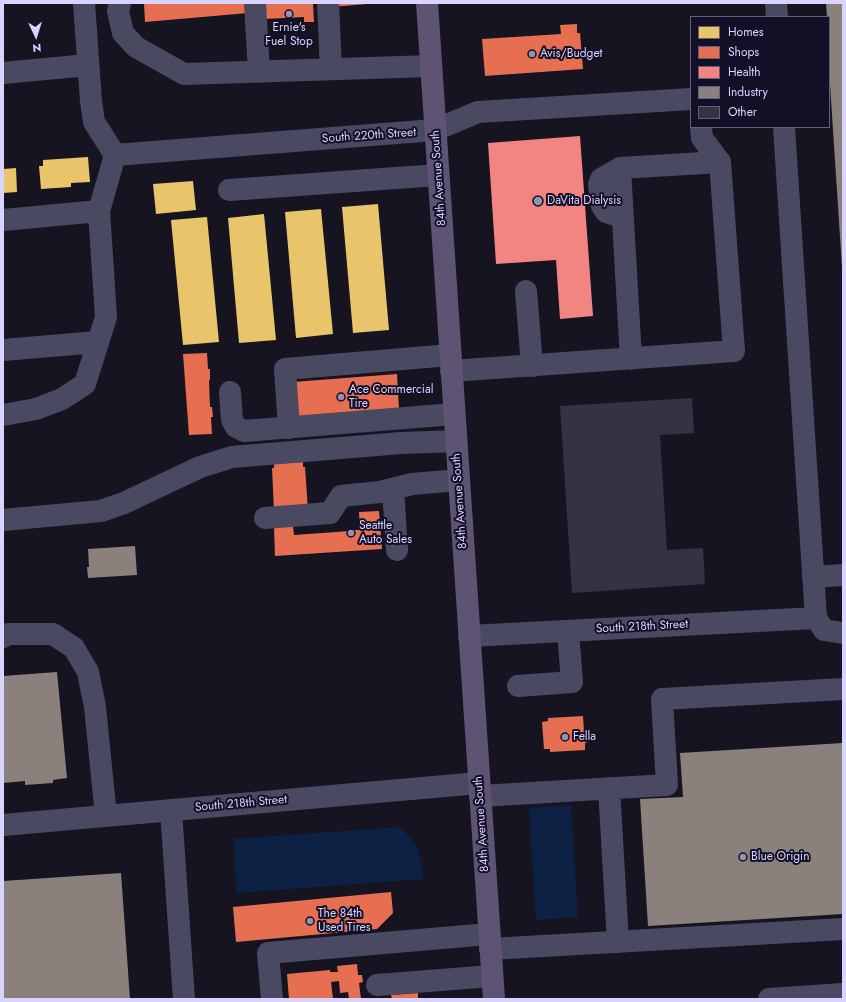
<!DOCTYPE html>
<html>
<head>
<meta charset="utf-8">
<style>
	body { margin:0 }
	#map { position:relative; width:846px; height:1002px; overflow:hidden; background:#161421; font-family:Jost,sans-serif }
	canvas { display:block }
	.frame { position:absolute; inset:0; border:4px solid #d9d4ff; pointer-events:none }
	.legend { position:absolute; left:690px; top:16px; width:140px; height:112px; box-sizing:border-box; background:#130f26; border:1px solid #625e7d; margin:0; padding:5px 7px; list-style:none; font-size:12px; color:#d9d4ff }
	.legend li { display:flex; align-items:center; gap:8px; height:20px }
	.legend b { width:20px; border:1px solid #625e7d }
	.north { position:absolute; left:16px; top:16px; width:40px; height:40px; -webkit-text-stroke:3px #130f26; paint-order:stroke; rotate:176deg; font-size:11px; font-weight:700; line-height:16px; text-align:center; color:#d9d4ff }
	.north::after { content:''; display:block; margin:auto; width:14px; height:18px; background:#d9d4ff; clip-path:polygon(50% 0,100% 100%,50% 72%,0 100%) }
</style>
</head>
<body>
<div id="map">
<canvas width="846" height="1002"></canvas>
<div class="frame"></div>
<ul class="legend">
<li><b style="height:11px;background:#e9c46a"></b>Homes</li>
<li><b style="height:11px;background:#e76f51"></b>Shops</li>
<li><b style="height:11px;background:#f28482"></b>Health</li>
<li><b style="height:11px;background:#8a817c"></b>Industry</li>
<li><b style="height:11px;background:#343243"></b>Other</li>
</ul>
<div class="north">N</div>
</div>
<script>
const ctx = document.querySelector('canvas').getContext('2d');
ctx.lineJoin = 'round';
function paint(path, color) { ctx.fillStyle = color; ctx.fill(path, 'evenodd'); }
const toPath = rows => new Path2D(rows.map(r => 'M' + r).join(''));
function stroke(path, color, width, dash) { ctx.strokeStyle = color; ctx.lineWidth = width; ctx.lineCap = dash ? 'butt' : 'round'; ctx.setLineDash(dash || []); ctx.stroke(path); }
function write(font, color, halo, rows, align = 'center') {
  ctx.font = font + ' Jost,sans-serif'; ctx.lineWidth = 4; ctx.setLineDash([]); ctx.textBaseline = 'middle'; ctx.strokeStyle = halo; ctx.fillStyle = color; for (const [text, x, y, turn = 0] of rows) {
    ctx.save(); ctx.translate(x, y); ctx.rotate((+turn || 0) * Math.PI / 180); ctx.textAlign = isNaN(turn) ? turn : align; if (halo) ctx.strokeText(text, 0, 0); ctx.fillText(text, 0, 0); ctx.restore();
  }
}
paint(toPath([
	[571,805,578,917,536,920,529,808],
	[401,827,415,844,421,860,423,879,237,893,233,839]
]), '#0d2144');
paint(toPath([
	[88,157,90,182,71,183,71,187,41,189,39,166,43,166,43,160],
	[16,168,17,192,3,193,3,169],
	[193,181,196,210,156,214,153,184],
	[378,204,389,330,353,333,342,207],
	[321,209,333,334,296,338,285,212],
	[264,214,276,340,239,343,228,218],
	[207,217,219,342,183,345,171,220]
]), '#e9c46a');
paint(toPath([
	[157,3,247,3,248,13,145,22,144,4],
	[265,3,313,3,314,22,304,22,304,17,264,19],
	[331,3,367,3,367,4,331,7],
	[577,24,577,33,580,33,583,69,485,76,482,39,561,34,560,25],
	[207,353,208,369,210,369,210,380,209,380,210,407,212,407,213,417,211,417,212,434,189,435,183,354],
	[397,374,399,409,295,417,293,382],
	[303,462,303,467,305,467,308,510,274,512,272,468,274,468,274,464],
	[379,511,382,549,275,556,274,528,293,526,294,535,350,531,350,530,360,530,359,512],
	[583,716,584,731,587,731,588,742,585,743,585,750,550,752,550,749,544,749,542,722,548,721,548,718],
	[391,892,393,913,377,929,236,942,233,907],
	[357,964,358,975,362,975,363,982,359,983,361,999,349,999,348,992,340,993,339,981,331,982,333,999,289,999,287,974,330,970,330,972,338,972,337,966],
	[418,993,418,999,392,999,391,995]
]), '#e76f51');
paint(toPath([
	[580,136,593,316,560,319,556,260,496,264,488,143]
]), '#f28482');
paint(toPath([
	[826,3,843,3,843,267,842,267,829,69,829,17,827,17],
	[135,546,137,575,88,578,87,567,89,567,88,549],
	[57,672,67,778,53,780,53,783,25,785,25,781,3,783,3,676],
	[843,743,843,914,648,926,640,799,683,797,680,753],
	[121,873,130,999,3,999,3,881]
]), '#8a817c');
paint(toPath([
	[692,398,694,433,660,435,667,550,703,548,705,584,572,593,560,406]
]), '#343243');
stroke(toPath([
	[120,3,118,11,123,33,136,47,184,74,431,66],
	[255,3,259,72],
	[328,3,331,69],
	[776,3,777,17],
	[3,73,88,65],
	[784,127,816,618,824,630,843,633],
	[115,155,435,130,478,112,691,99],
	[620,168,631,359],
	[229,190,438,175],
	[622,217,606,212,602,206,599,184,601,179,620,168,720,162],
	[3,220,99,211],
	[526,291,532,366],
	[3,350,98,342],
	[451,371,734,351,720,162,702,138,701,127],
	[230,392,232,420,236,427,244,431,454,414],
	[3,415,36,409,62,399,85,384,106,317,99,211,115,155,94,122,91,101,84,3],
	[289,428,285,369,450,355],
	[393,489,397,550],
	[265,518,330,513,341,496,380,492,412,484,459,480],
	[3,520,101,511,124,503,200,467,232,457,401,443,456,441],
	[813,577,843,575],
	[469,636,816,618],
	[3,637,8,634,53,634,74,648,88,672,95,707,106,816],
	[518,686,572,682,568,631],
	[609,788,618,942],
	[480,796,667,785,662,699,843,689],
	[171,810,184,999],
	[3,825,479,783],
	[490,949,843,929],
	[377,985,492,976],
	[272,999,268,953,489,934],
	[769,999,843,994]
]), '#4a4962', 22);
stroke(toPath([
	[427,3,494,999]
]), '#5e5373', 22);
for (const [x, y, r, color] of [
	[289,14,4,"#9591b1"],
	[532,54,4,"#9591b1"],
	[538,201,5,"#9591b1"],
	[341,397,4,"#9591b1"],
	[351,533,4,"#9591b1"],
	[565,737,4,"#9591b1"],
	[743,857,4,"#9591b1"],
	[310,921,4,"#9591b1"]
]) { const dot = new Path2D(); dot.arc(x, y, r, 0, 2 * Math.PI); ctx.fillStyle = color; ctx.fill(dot); stroke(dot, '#130f26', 1.5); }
write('12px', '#d9d4ff', '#130f26', [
	["Ernie's",289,28,"center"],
	["Fuel Stop",289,42,"center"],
	["Avis/Budget",540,54],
	["DaVita Dialysis",547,201],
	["Ace Commercial",349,390],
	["Tire",349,404],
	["Seattle",359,526],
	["Auto Sales",359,540],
	["Fella",573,737],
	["Blue Origin",751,857],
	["The 84th",318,914],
	["Used Tires",318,928]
], 'left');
write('12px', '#d9d4ff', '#130f26', [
	["South 220th Street",369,136,-4],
	["84th Avenue South",439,178,-94],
	["84th Avenue South",460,501,-94],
	["South 218th Street",642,627,-3],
	["South 218th Street",241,804,-5],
	["84th Avenue South",482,824,-94]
]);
</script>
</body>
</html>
